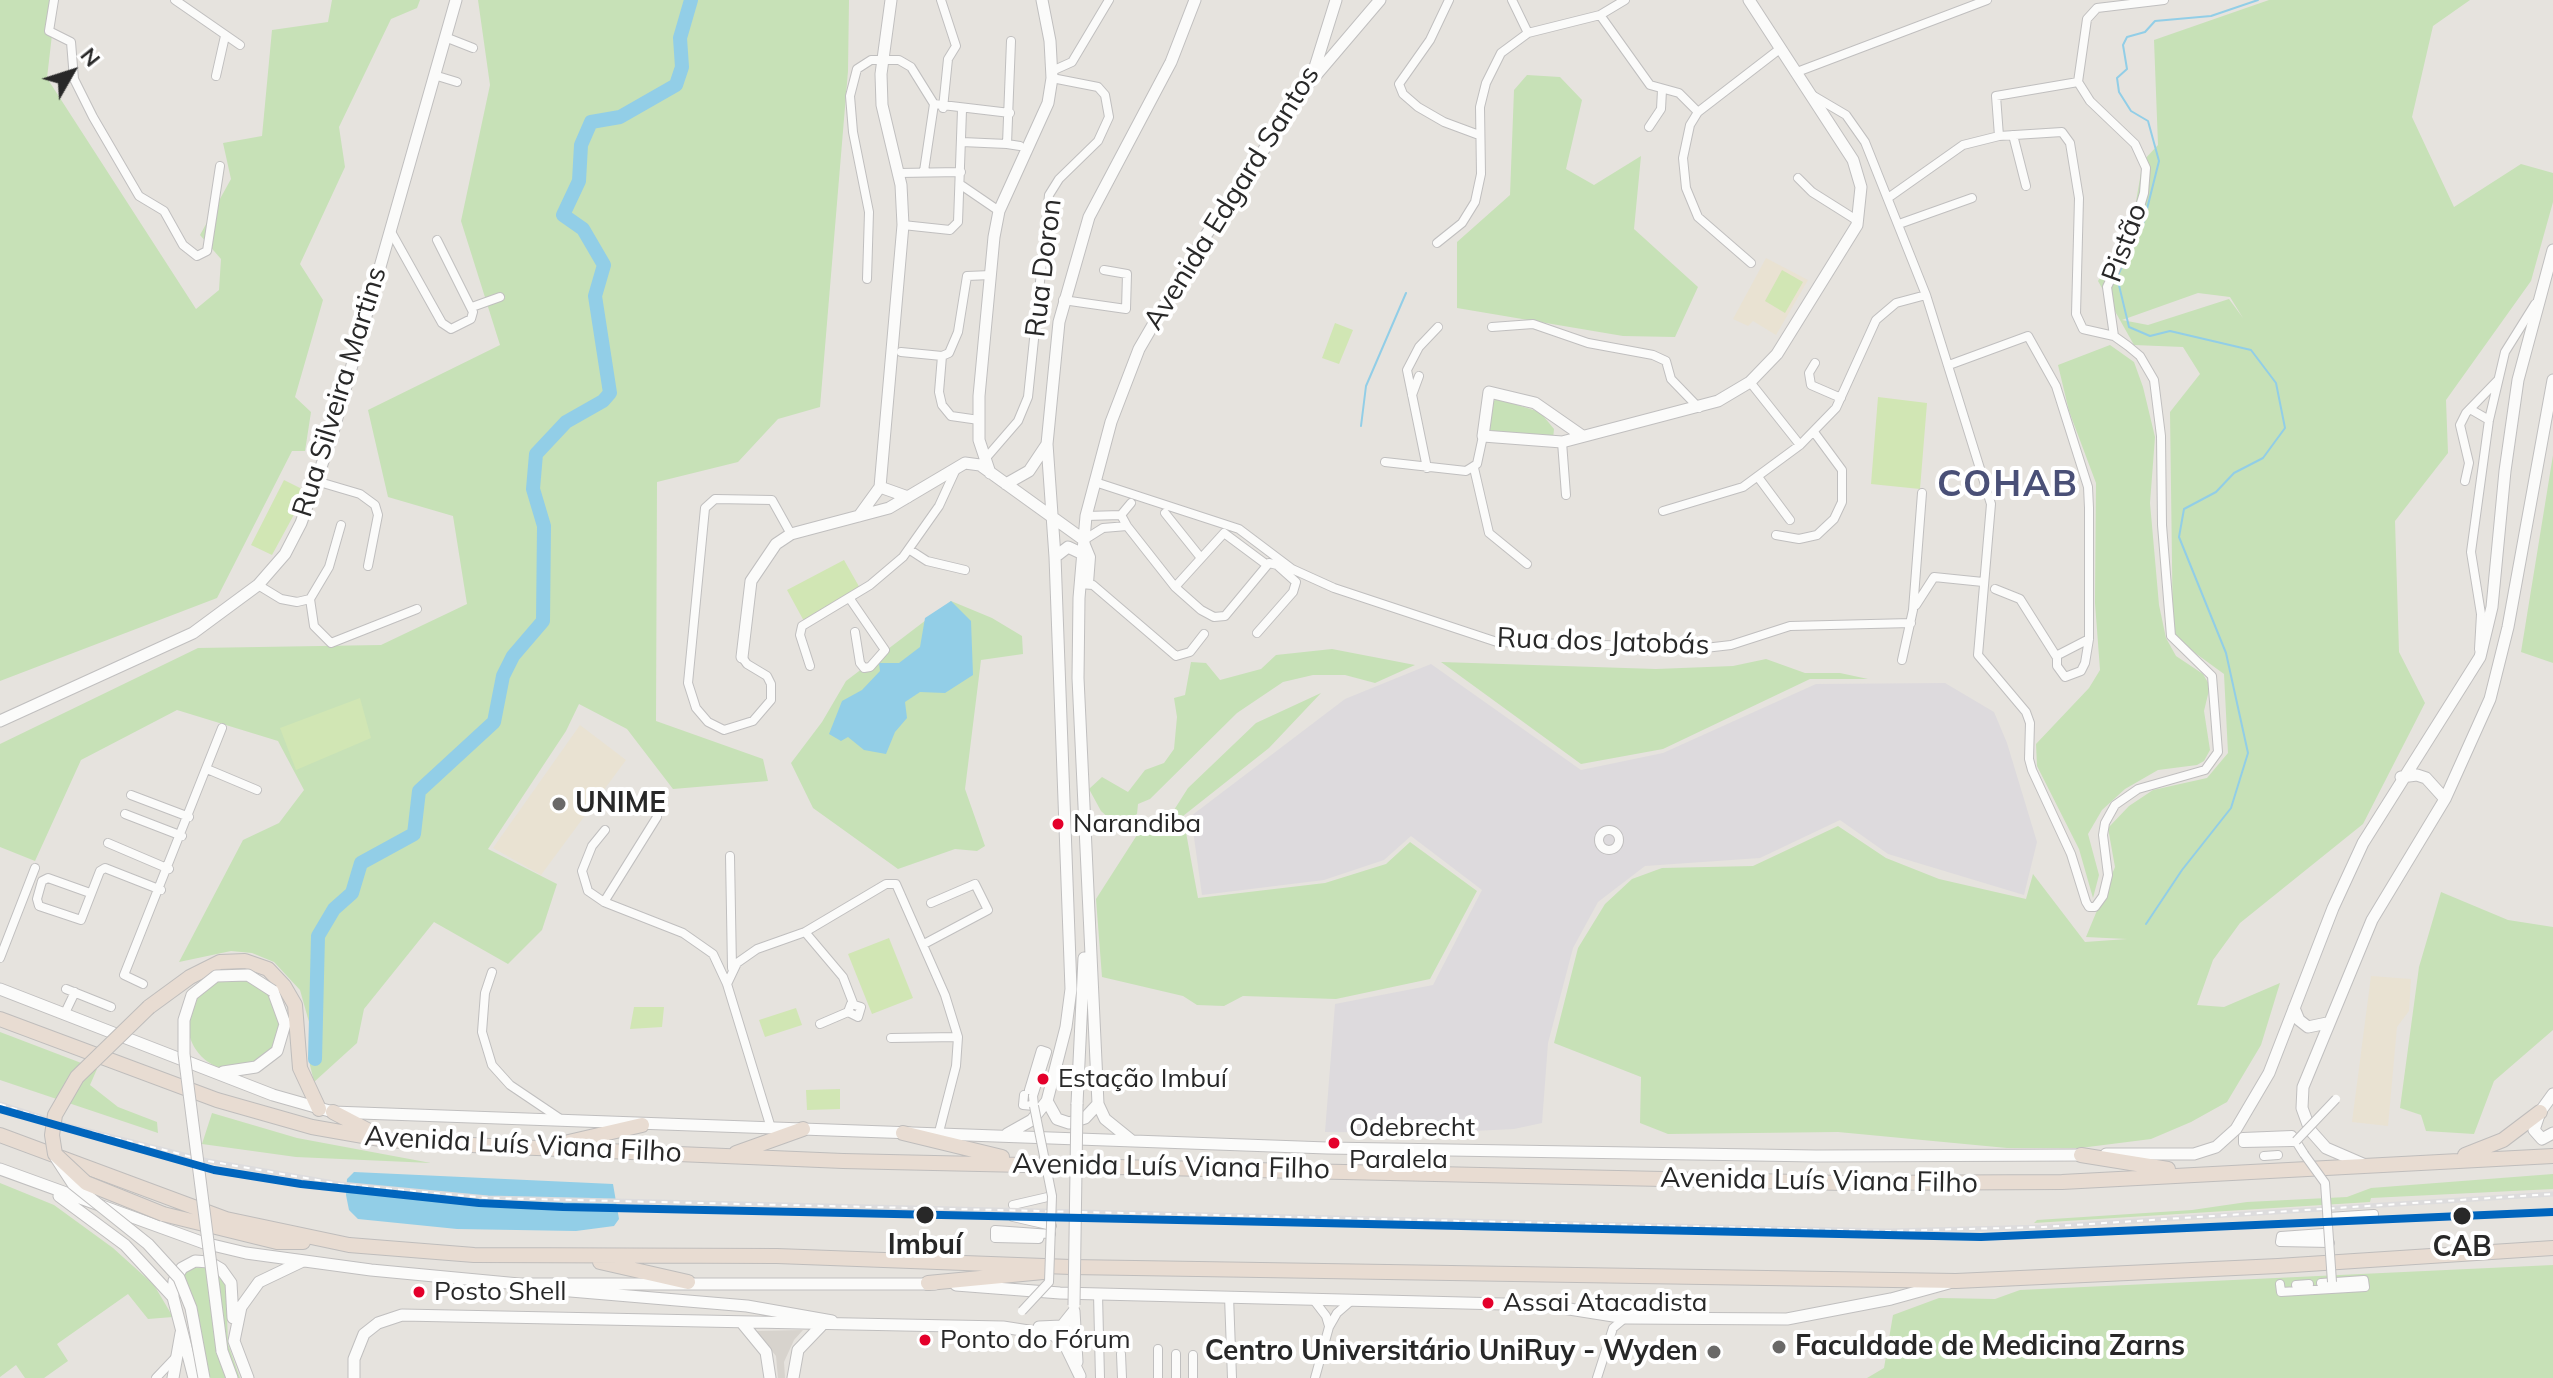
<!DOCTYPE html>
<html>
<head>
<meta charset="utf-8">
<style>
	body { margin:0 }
	#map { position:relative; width:2553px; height:1378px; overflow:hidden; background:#e6e3de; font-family:Mulish,sans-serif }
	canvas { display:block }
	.north { position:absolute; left:32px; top:32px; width:80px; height:80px; -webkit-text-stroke:6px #fff; paint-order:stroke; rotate:51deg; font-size:22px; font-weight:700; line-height:32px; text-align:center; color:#282828 }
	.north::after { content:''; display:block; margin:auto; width:28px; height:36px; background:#282828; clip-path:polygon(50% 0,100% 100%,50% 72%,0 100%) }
</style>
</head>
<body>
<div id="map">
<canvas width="2553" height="1378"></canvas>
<div class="north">N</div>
</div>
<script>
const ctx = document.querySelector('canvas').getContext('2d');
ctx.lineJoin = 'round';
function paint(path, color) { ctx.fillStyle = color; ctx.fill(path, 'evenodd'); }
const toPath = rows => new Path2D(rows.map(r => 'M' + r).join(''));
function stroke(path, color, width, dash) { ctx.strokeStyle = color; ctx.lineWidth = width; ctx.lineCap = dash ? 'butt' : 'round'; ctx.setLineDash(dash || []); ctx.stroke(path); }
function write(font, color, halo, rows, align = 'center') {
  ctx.font = font + ' Mulish,sans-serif'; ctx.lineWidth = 8; ctx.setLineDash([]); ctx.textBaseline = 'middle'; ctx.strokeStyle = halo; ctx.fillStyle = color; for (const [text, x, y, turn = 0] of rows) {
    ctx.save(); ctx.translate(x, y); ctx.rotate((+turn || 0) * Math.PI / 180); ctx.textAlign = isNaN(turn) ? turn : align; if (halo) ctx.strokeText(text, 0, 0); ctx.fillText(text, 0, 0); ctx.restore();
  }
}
paint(toPath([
	[1431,664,1581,770,1663,753,1816,684,1945,683,1994,712,2007,743,2037,842,2024,895,1888,854,1840,820,1760,858,1645,866,1598,902,1573,948,1548,1043,1542,1123,1514,1129,1432,1133,1325,1132,1335,1004,1433,985,1482,890,1411,836,1384,860,1324,880,1202,895,1191,816,1345,699]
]), '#dddadd');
paint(toPath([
	[1766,258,1808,280,1776,335,1753,321,1748,326,1733,319],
	[580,725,626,760,541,875,493,848],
	[2371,976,2411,979,2409,1011,2397,1027,2388,1126,2352,1122]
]), '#e9e2d2');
paint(toPath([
	[0,0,56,0,47,78,196,309,219,290,221,259,200,235,231,179,223,143,262,136,272,30,328,22,332,0,420,0,417,8,391,19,339,127,345,167,300,264,323,300,295,397,311,412,305,451,292,451,217,598,0,681],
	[478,0,849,0,848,71,820,407,778,419,738,462,657,482,656,721,763,759,768,781,673,789,627,729,579,704,566,731,488,849,557,884,542,930,508,964,434,922,364,1009,357,1043,314,1082,310,1065,309,1022,300,990,274,962,252,953,231,951,179,962,243,840,279,823,304,790,278,741,177,710,81,760,35,861,0,847,0,744,198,648,381,645,467,604,453,516,388,497,368,410,500,345,461,221,490,85],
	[2269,0,2470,0,2433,26,2412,117,2454,207,2521,164,2553,173,2553,202,2531,281,2446,400,2448,453,2395,521,2399,652,2425,703,2363,824,2240,923,2213,960,2197,1005,2224,1007,2280,983,2261,1045,2227,1102,2191,1122,2151,1139,2080,1148,2007,1148,1838,1132,1668,1134,1640,1123,1641,1077,1554,1043,1578,948,1605,904,1632,879,1662,868,1753,866,1838,826,1886,858,1939,879,2026,899,2033,874,2085,942,2127,939,2086,937,2115,867,2108,828,2129,806,2153,790,2207,778,2228,753,2224,674,2173,637,2170,412,2200,374,2183,347,2134,345,2098,281,2133,219,2143,161,2158,145,2154,40],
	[2198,293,2230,297,2243,318,2229,299,2148,325,2122,320],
	[1527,75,1560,77,1582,100,1566,169,1594,185,1641,156,1634,229,1698,287,1675,337,1623,336,1457,308,1457,242,1510,195,1514,90],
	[2110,345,2134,362,2143,387,2155,437,2150,503,2159,605,2166,638,2176,656,2203,674,2210,686,2204,711,2210,750,2204,761,2197,765,2158,770,2125,789,2102,810,2088,834,2099,875,2093,898,2079,849,2037,766,2036,744,2089,688,2100,670,2095,603,2096,483,2069,411,2058,365],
	[1498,399,1540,412,1554,429,1553,439,1487,430,1493,401],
	[2553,455,2553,663,2521,652],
	[951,601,992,618,1022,636,1023,654,981,660,965,789,985,846,977,851,955,849,898,869,813,808,791,763,822,722,846,681],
	[1332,649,1415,665,1375,683,1345,675,1313,675,1283,682,1237,713,1150,799,1138,804,1137,814,1123,822,1112,821,1101,811,1089,789,1102,777,1128,792,1145,770,1164,763,1174,749,1177,717,1174,698,1185,695,1191,662,1206,663,1220,680,1261,669,1276,655],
	[1766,659,1805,673,1840,673,1868,679,1810,679,1663,749,1581,764,1441,662,1656,669,1733,666],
	[1321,693,1269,748,1183,816,1198,898,1325,883,1386,864,1410,842,1477,891,1430,979,1336,999,1243,996,1224,1006,1197,1005,1183,996,1102,977,1096,899,1137,835,1167,821,1188,788,1256,723],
	[2441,892,2508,920,2553,927,2553,1030,2494,1081,2474,1134,2426,1131,2421,1115,2400,1108,2419,967],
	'188 1024a46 46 0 1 1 92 0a46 46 0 1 1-92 0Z',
	[0,1032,97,1069,90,1085,118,1107,157,1122,158,1133,0,1080],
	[212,1113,297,1138,431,1163,296,1157,202,1144],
	[2553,1174,2553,1189,2371,1198,2370,1202,2034,1223,2037,1220,2192,1210,2247,1202,2347,1197,2371,1188],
	[0,1183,54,1205,113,1248,154,1285,173,1317,148,1319,128,1294,57,1344,68,1361,44,1378,25,1378,16,1365,0,1377],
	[2553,1265,2553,1378,1867,1378,1884,1368,1893,1315,1939,1298,1995,1299,2020,1290],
	[203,1267,221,1276,226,1288,228,1344,240,1378,208,1378,181,1277,191,1268]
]), '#c7e1b7');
paint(toPath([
	[1782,270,1803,282,1785,313,1765,301],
	[1335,323,1353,330,1339,364,1322,358],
	[1878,397,1927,403,1920,489,1871,484],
	[284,480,302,489,297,509,272,555,251,545],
	[844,560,861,590,805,623,787,590],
	[360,698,371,738,296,770,280,728],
	[889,938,913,998,872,1014,848,954],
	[634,1007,664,1007,662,1027,630,1029],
	[796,1008,802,1025,765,1037,759,1020],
	[840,1089,840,1109,807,1110,806,1090]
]), '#d1e6b4');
paint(toPath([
	[803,1330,794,1340,784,1362,785,1378,778,1378,776,1356,756,1331]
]), '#d7d3cd');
paint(toPath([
	[951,601,971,621,973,675,945,693,920,692,905,702,907,718,895,732,886,754,864,750,848,737,841,741,829,734,842,701,862,690,880,671,879,663,899,663,920,647,925,618],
	[354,1172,613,1184,619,1219,614,1226,576,1231,457,1229,358,1219,349,1210,346,1195,347,1179]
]), '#92cee7');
stroke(toPath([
	[1361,426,1366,386,1406,293],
	[2146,924,2182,870,2231,808,2248,753,2226,653,2179,537,2184,509,2216,492,2234,473,2263,458,2285,428,2276,383,2251,350,2170,331,2150,336,2129,327,2117,277,2144,221,2159,161,2148,121,2131,111,2119,92,2117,78,2127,69,2123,45,2127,37,2145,32,2155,21,2211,16,2258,0]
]), '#92cee7', 2);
stroke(toPath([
	[315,1059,318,936,334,909,352,893,361,863,414,834,419,791,494,722,503,676,513,656,543,621,544,526,533,489,536,454,566,422,603,401,610,393,595,296,604,265,583,229,563,215,579,181,581,145,591,122,620,117,676,85,682,67,680,38,691,0]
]), '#92cee7', 14);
const street = toPath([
	[54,0,49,31,71,42,74,79,93,117,139,196,164,211,183,245,197,256,207,251,220,166],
	[175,0,240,45],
	[941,0,956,46,948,59,943,108],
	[1449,0,1430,40,1399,84,1403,94,1418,107,1444,122,1479,135],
	[1512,0,1528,33],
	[1600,15,1650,85,1679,93,1698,112],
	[445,37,473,48],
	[1052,71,1072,62,1109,0],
	[1797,72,1987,0],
	[434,75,457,82],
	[216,76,225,36],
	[1812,95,1846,115,1865,142,1926,295,1991,504,1978,655,2026,712,2030,723,2029,759,2032,770,2071,854,2086,902,2089,907,2095,907,2103,896,2108,875,2103,835,2105,823,2115,805,2138,789,2205,770,2218,752,2212,676,2171,636,2162,525,2161,436,2154,380,2140,356,2128,346,2114,336,2083,329,2076,314,2079,198,2070,143,2062,132,1999,136,1963,145,1888,198],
	[1649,127,1661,109,1662,90],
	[2013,135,2026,186],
	[1999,136,1996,96,2078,82],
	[962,142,1007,144,1011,41],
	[1007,144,1020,146],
	[924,171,934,104],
	[899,173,961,172],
	[1798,178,1812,192,1858,221],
	[961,185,999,211],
	[1899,224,1972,198],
	[903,225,950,230,958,222,962,110],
	[390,230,442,323,451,329,471,319,473,312,437,240],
	[1437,243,1462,223,1475,202,1481,174,1480,107,1486,83,1501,53,1528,33,1600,15,1625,0],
	[1751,263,1698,217,1686,188,1683,158,1690,125,1698,112,1781,48],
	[867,279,869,212,853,132,850,96,857,69,871,60,899,60,911,67,934,104,1010,113],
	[1063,300,1126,309,1127,274,1104,270],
	[472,307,500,297],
	[1492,327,1533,324,1588,343,1653,355,1666,361,1671,379,1699,408],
	[2114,336,2107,287,2131,236,2144,193,2146,168,2135,144,2090,101,2078,82,2087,19,2097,8,2164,0],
	[901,352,942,356,949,353,958,332,967,276,991,275],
	[942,356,939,392,942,405,951,416,979,420],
	[1815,363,1809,373,1811,385,1841,398],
	[1949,365,2028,336,2056,386,2088,487,2089,508,2089,639,2085,663,2081,671,2065,677,2057,666,2057,657],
	[1750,382,1800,445],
	[1412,395,1419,376],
	[2470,409,2489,420],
	[1562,442,1566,495],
	[986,458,1018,421,1028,397,1049,195,1059,179,1098,141,1109,117,1105,95,1098,87,1052,78],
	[1385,462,1466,471,1477,464,1483,436],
	[1427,468,1407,370,1419,347,1438,327],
	[1474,468,1489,533,1527,564],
	[1758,477,1790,520],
	[316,481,360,494,375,505,378,515,368,566],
	[2465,481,2469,463,2460,425,2466,413,2498,380],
	[1095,482,1239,529,1292,569,1334,588,1497,642,1705,648,1731,645,1790,626,1911,623],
	[1131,503,1121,515,1127,526,1175,587,1201,610,1214,617,1225,616,1269,563,1277,565,1296,582,1293,592,1257,633],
	[1663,511,1743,487,1800,445,1836,408,1876,320,1896,303,1926,295],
	[1165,513,1201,558],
	[1086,516,1121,515],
	[1776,535,1799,539,1817,535,1834,519,1842,502,1842,470,1814,432],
	[910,550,927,561,965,570],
	[1089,583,1091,557,1084,540,1103,528,1127,526],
	[1080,584,1093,585,1176,656,1190,652,1204,634],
	[258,585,281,599,297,602,310,599,329,567,341,525],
	[1175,587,1224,533,1267,565],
	[1995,589,2020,599,2056,656,2089,639],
	[310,599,314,626,331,643,417,609],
	[850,599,885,650,870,667,864,668,860,663,855,632],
	[1916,605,1934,577,1983,582],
	[2479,649,2481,614,2471,552,2489,420,2505,352,2535,304],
	[742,657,747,664,767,676,771,684,771,700,753,721,724,730,708,722,696,708,688,683,705,508,715,499,772,500,791,534],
	[1902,660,1913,610,1922,493],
	[810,666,800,635,802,626,870,585,903,557,939,506,956,469],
	[207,769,257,790],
	[131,795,189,817],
	[125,814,182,836],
	[1084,815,1103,828],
	[605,830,592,846,582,871,588,891,604,902,683,933,713,954,727,984,771,1128],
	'1599 840a10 10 0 1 1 20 0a10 10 0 1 1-20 0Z',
	[108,843,169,869],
	[730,856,732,968],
	[90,893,48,878,42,881,37,899,39,906,81,920,100,871,105,868,161,890],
	[604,902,657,817],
	[805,932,843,977,853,1003],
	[924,944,988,910,975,884,931,903],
	[0,958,35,868],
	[492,972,485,993,482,1032,492,1065,510,1085,559,1118],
	[143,984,124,975,222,728],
	[727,984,737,963,757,949,805,932,886,884,896,884,945,995,958,1037,956,1066,939,1132],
	[66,989,111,1007],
	[64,1015,75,992],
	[820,1024,848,1012,851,1004,861,1007,858,1017,848,1012],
	[891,1038,958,1037],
	[1024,1095,1023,1105,1034,1106,1033,1096,1047,1052,1041,1050,1029,1090,1039,1065],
	[2251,1139,2291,1138,2292,1142,2243,1143,2243,1137,2292,1135,2304,1154],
	[2264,1156,2278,1155],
	[1013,1205,1052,1196],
	[1013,1217,1052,1226],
	[2328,1217,2374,1214],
	[1038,1238,999,1233,1040,1236,1039,1239,995,1238,995,1230,1051,1234],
	[2291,1239,2323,1239,2323,1233,2281,1236,2280,1242,2330,1243],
	[2321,1283,2364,1280,2365,1287],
	[2280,1284,2281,1292,2365,1287],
	[2296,1285,2309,1284],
	[1098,1294,1100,1378],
	[1229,1296,1232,1378],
	[1313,1299,1326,1316,1329,1326],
	[1158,1349,1158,1378],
	[1121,1354,1122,1378],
	[156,1378,175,1358],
	[1176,1378,1176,1354],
	[1193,1378,1193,1355],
	[1315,1378,1329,1327,1337,1313,1352,1300],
	[1597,1378,1613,1328,1625,1318]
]);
const secondary = toPath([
	[1317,74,1380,0],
	[1581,435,1535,403,1489,392,1483,436,1562,442,1718,401,1750,382,1777,354,1857,225,1861,187,1853,160,1749,0],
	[990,473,979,440,979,396,994,237,999,211,1048,103,1052,78,1050,41,1042,0],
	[1006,484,1029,471,1047,444],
	[880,487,908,497],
	[859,516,880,487,903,225,901,185,882,105,881,74,891,0],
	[1055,557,1068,547,1083,554],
	[742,657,751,581,776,544,791,534,889,508,965,463,980,465,1084,540],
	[0,721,193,633,258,585,285,554,301,523,331,439,456,0],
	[2401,777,2417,775,2426,778,2445,799],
	[0,989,273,1095,333,1112,1327,1148,1816,1156,2088,1155],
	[2294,1008,2299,1020,2308,1027,2327,1023],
	[223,1072,256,1067,277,1051,285,1024,273,991],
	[2553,1094,2540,1112,2534,1130,2542,1139,2553,1133],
	[1047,1101,1057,1119,1069,1123,1085,1118,1098,1104],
	[1077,1104,1084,958],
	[1007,1134,1032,1120,1047,1101,1066,1027,1071,989,1055,557,1047,444,1059,322,1089,217,1171,62,1195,0],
	[1131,1140,1105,1119,1098,1104,1078,678,1079,598,1086,516,1111,422,1139,349,1200,244,1311,80,1336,0],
	[2106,1154,2194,1154,2216,1147,2236,1129,2269,1073,2333,908,2363,843,2480,657,2492,607,2505,471,2518,380,2553,250],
	[2363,1164,2326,1148,2310,1130,2302,1108,2303,1087,2372,920,2445,799,2490,699,2508,627,2553,380],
	[0,1169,204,1243,246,1253,371,1270,519,1284,935,1284],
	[59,1196,125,1245,173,1297,194,1378],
	[956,1285,1060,1293,1544,1305,1626,1318,1787,1319,1891,1299,1949,1283],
	[547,1289,747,1306,832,1321],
	[173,1296,174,1281,182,1268,195,1261,209,1262,221,1269,231,1283,233,1318],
	[1074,1311,1077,1362],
	[743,1324,766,1352,770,1378],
	[1039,1327,1062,1326,1074,1311],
	[222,1351,232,1378],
	[173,1378,181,1333],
	[248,1378,234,1341,241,1307,259,1282,303,1261],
	[354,1378,354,1359,364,1334,378,1323,402,1315,1003,1327,1054,1335,1066,1347,1080,1376],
	[793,1378,798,1350,821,1326]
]);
const highway = toPath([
	[149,1007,190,977,220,962,245,961,268,969,284,986,295,1005,300,1068,319,1109],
	[0,1019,217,1100,312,1127,386,1140,490,1146,843,1161,1845,1183,2062,1182,2553,1156],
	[333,1112,375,1134],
	[903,1133,1002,1157],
	[0,1135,226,1219,349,1245,474,1255,777,1256,1071,1267,1956,1281,2278,1266,2553,1248],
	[560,1144,642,1125],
	[736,1153,803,1129],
	[2081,1155,2168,1169],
	[2465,1155,2503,1140,2540,1112],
	[163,1214,277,1242,303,1242],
	[600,1262,688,1282],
	[928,1283,1043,1272]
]);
stroke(street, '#c0bfbf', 10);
stroke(secondary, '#c0bfbf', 13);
stroke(highway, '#bfbdbc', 16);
stroke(street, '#fbfbfa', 8);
stroke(secondary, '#fbfbfa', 11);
stroke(highway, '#e8dcd2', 14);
const rail = toPath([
	[0,1104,65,1125,208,1161,340,1184,488,1198,1888,1231,2043,1227,2553,1194]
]);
stroke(rail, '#dddcdd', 5);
stroke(rail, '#fff', 2, [6]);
const streetBridge = toPath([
	[2296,1141,2336,1099],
	[2304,1154,2325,1183,2332,1282],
	[1022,1311,1049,1282,1052,1196,1034,1106]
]);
const secondaryBridge = toPath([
	[56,1158,73,1184,148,1244,179,1278,191,1308,204,1378],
	[1074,1305,1077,1104],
	[222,1351,184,1054,184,1020,192,995,216,976,248,975,273,991]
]);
const highwayBridge = toPath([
	[149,1007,77,1077,55,1115,52,1135,55,1154,86,1183,163,1214]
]);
stroke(streetBridge, '#c0bfbf', 10, []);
stroke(secondaryBridge, '#c0bfbf', 13, []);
stroke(highwayBridge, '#bfbdbc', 16, []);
stroke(streetBridge, '#fbfbfa', 8);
stroke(secondaryBridge, '#fbfbfa', 11);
stroke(highwayBridge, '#e8dcd2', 14);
stroke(toPath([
	[0,1109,214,1170,301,1184,479,1203,563,1207,1981,1237,2553,1212]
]), '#0065bd', 8);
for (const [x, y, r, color] of [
	[559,804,8,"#6a6968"],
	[1058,824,7,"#e4002b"],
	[1043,1079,7,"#e4002b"],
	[1334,1143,7,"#e4002b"],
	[925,1215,10,"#282828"],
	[2462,1216,10,"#282828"],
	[419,1292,7,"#e4002b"],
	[1488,1303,7,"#e4002b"],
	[925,1340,7,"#e4002b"],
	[1779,1347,8,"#6a6968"],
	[1714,1352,8,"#6a6968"]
]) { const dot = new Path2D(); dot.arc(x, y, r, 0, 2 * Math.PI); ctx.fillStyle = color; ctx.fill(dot); stroke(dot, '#fff', 3); }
write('26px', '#282828', '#fff', [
	["Narandiba",1073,824],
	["Estação Imbuí",1058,1079],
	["Odebrecht",1349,1128],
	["Paralela",1349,1160],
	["Posto Shell",434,1292],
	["Assai Atacadista",1503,1303],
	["Ponto do Fórum",940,1340]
], 'left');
write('28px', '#282828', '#fff', [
	["Avenida Edgard Santos",1232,198,-58],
	["Pistão",2125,243,-70],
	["Rua Doron",1044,268,-83],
	["Rua Silveira Martins",340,392,-73],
	["Rua dos Jatobás",1603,642,2],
	["Avenida Luís Viana Filho",523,1145,3],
	["Avenida Luís Viana Filho",1171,1167,1],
	["Avenida Luís Viana Filho",1819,1181,1]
]);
write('bold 28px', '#282828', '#fff', [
	["UNIME",575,804],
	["Faculdade de Medicina Zarns",1795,1347],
	["Centro Universitário UniRuy - Wyden",1698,1352,"right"]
], 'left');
write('bold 28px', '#282828', '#fff', [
	["Imbuí",925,1246],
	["CAB",2462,1248]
]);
ctx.letterSpacing = '2px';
write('bold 36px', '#4a5077', '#fff', [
	["COHAB",2008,485]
]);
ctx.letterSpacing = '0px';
</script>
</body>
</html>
